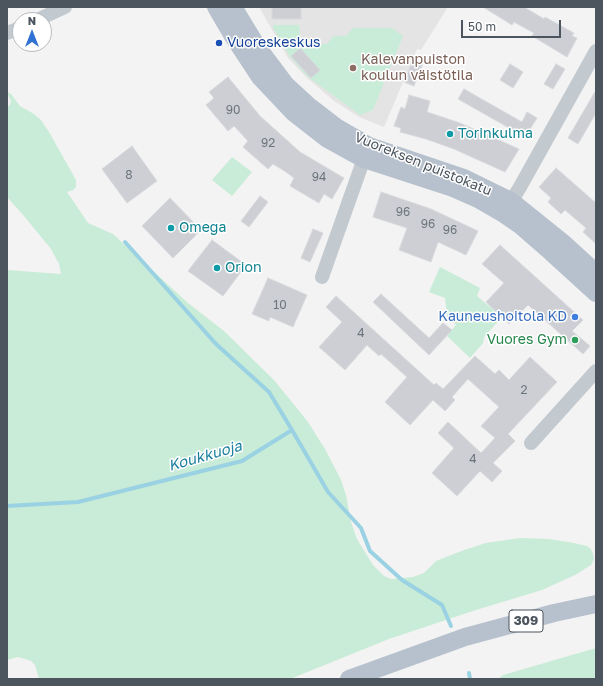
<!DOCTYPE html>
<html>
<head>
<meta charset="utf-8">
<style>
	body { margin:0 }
	#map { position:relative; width:603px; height:686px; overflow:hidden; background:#f4f3f3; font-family:"Golos Text",sans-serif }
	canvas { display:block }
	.frame { position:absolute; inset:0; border:8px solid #4c555e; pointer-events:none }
	.north { position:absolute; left:12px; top:12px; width:40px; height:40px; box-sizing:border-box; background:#fff; border:1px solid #b7bbbf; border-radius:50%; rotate:0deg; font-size:11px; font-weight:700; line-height:16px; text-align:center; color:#4c555e }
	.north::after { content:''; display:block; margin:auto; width:14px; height:18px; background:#3071d1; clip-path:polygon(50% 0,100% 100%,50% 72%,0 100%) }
	.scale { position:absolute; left:461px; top:20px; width:100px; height:18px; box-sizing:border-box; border:2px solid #4c555e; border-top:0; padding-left:5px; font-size:12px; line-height:14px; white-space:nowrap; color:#4c555e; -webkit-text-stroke:3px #fff; paint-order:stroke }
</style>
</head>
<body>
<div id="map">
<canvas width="603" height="686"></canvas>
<div class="frame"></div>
<div class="north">N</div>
<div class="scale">50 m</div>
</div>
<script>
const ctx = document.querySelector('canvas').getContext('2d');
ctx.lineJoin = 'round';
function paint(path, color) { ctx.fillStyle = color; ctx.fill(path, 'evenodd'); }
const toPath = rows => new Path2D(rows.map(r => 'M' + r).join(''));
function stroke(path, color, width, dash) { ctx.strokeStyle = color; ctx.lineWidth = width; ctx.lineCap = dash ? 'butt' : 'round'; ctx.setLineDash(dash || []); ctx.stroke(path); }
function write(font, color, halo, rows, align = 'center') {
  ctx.font = font + ' "Golos Text",sans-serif'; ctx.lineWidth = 3; ctx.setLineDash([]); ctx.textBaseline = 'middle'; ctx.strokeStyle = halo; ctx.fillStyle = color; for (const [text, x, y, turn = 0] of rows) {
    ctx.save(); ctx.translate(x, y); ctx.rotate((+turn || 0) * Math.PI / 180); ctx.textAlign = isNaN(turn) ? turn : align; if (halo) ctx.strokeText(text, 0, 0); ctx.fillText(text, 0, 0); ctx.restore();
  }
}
paint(toPath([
	[259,7,448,7,421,50,417,49,384,127,359,117,334,101,306,77,288,58]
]), '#e5e4e4');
paint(toPath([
	[273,25,299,25,300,36,306,43,327,44,333,36,346,36,353,28,392,28,403,36,373,110,360,115,308,77,290,57,273,28],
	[7,92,11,94,20,106,34,114,41,120,49,132,76,180,76,187,73,190,67,192,88,223,113,234,188,303,224,331,274,380,308,422,325,449,341,480,346,495,351,522,357,539,373,565,384,576,391,579,413,577,424,573,436,561,464,550,486,543,520,538,549,539,574,543,587,546,591,549,593,554,594,559,591,565,575,575,542,590,476,610,389,639,290,679,39,679,35,665,31,661,18,657,7,660,7,270,61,274,59,264,51,249,24,216,7,197,7,107,10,105,11,101],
	[232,157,252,172,232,196,212,180],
	[440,267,480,288,477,296,502,317,484,337,483,343,470,358,447,336,456,325,447,316,445,298,429,292],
	[596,648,596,679,498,679,503,675]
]), '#c8ecd7');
stroke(toPath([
	[125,242,216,344,269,392,292,430],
	[7,506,78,502,242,461,292,430,328,492,361,528,370,551,402,580,442,605,451,626],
	[469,673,470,679]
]), '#9ad2e3', 4);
const building = toPath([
	[272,7,301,7,301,19,272,19,272,7],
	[483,7,524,7,544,19,545,17,574,33,572,36,577,38,567,57,532,36,534,33,514,22,512,25,483,7],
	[300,48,320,70,311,78,291,56,300,48],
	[413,59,423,63,414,86,404,82,413,59],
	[510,64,523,72,513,88,500,80,510,64],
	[556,64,565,69,553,89,544,84,556,64],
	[228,77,260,116,300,152,344,178,332,199,324,194,319,203,290,186,294,178,286,172,273,164,268,169,243,147,248,141,234,126,228,131,206,105,214,98,209,92,228,77],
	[464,89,522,122,527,112,537,118,525,137,458,99,464,89],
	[596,90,596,113,578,144,568,138,596,90],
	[409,95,430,101,427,112,460,123,519,149,505,172,454,149,426,139,400,132,401,128,394,126,401,107,405,109,409,95],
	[132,146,157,181,127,203,102,169,132,146],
	[556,168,596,203,596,244,583,232,586,228,565,210,561,214,548,202,551,198,539,187,556,168],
	[381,192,431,209,478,231,466,255,438,242,431,262,399,250,407,228,373,217,381,192],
	[260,196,268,202,249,227,241,221,260,196],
	[170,198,201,230,173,258,142,226,170,198],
	[313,229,323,233,310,262,301,258,313,229],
	[212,240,246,265,223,296,188,271,212,240],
	[500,245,583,320,572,331,590,346,583,354,528,305,509,324,486,302,504,283,482,264,500,245],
	[268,278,307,295,293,327,270,317,269,321,252,314,268,278],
	[381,294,429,338,443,323,452,330,429,355,373,302,381,294],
	[336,296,434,385,436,383,443,389,475,356,495,374,499,370,509,380,530,357,557,382,508,434,515,441,493,463,502,471,492,482,480,471,457,496,432,473,454,448,438,433,448,422,481,453,495,438,481,426,499,407,468,379,452,397,455,400,445,411,433,400,410,425,385,402,407,377,381,354,379,356,367,345,345,370,319,347,342,322,326,307,336,296]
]);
paint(building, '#cdcfd4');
stroke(building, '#d7d9dd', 1);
stroke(toPath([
	[37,20,65,7],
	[7,33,20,28],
	[506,210,520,187,596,51],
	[322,277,367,150],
	[531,443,596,371]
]), '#c2c9cf', 14);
stroke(toPath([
	[216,7,233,36,260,77,294,113,326,138,364,159,453,188,478,199,504,214,520,225,551,252,596,293],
	[233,7,258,48,285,84,310,107,336,127,369,146,464,178,511,201,562,242,596,273],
	[349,679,465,637,554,613,596,604]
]), '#b6c1cd', 18);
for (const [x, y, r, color] of [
	[219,43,4,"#1a4fb4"],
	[353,68,4,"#8d6e63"],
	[450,134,4,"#0f9aa8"],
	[171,228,4,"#0f9aa8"],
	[217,268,4,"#0f9aa8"],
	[575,317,4,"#3f7fe0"],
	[575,340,4,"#2e9e5b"]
]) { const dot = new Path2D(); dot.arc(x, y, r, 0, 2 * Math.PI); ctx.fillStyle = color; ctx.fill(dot); stroke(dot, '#fff', 1.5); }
write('12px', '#6c747c', null, [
	["90",233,110],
	["92",268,143],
	["8",129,175],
	["94",319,177],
	["96",403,212],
	["96",428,224],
	["96",450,230],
	["10",280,305],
	["4",361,333],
	["2",524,390],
	["4",473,459]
]);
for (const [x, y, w] of [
	[526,621,34]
]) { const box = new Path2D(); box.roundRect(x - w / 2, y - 11, w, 22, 3); ctx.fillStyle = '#fff'; ctx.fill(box); stroke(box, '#4c555e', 1); }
write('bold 13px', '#4c555e', null, [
	["309",526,621]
]);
write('14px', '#164399', '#fff', [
	["Vuoreskeskus",227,43]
], 'left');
write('14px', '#785e54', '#fff', [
	["Kalevanpuiston",361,60],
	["koulun väistötila",361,76]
], 'left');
write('14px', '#0d838f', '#fff', [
	["Torinkulma",458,134],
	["Omega",179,228],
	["Orion",225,268]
], 'left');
write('14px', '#4c555e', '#fff', [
	["Vuoreksen puistokatu",423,164,22]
]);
write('14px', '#366cbe', '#fff', [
	["Kauneushoitola KD",567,317]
], 'right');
write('14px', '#27864d', '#fff', [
	["Vuores Gym",567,340]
], 'right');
write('italic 15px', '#1d80a0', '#fff', [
	["Koukkuoja",205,456,-16]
]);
</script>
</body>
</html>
